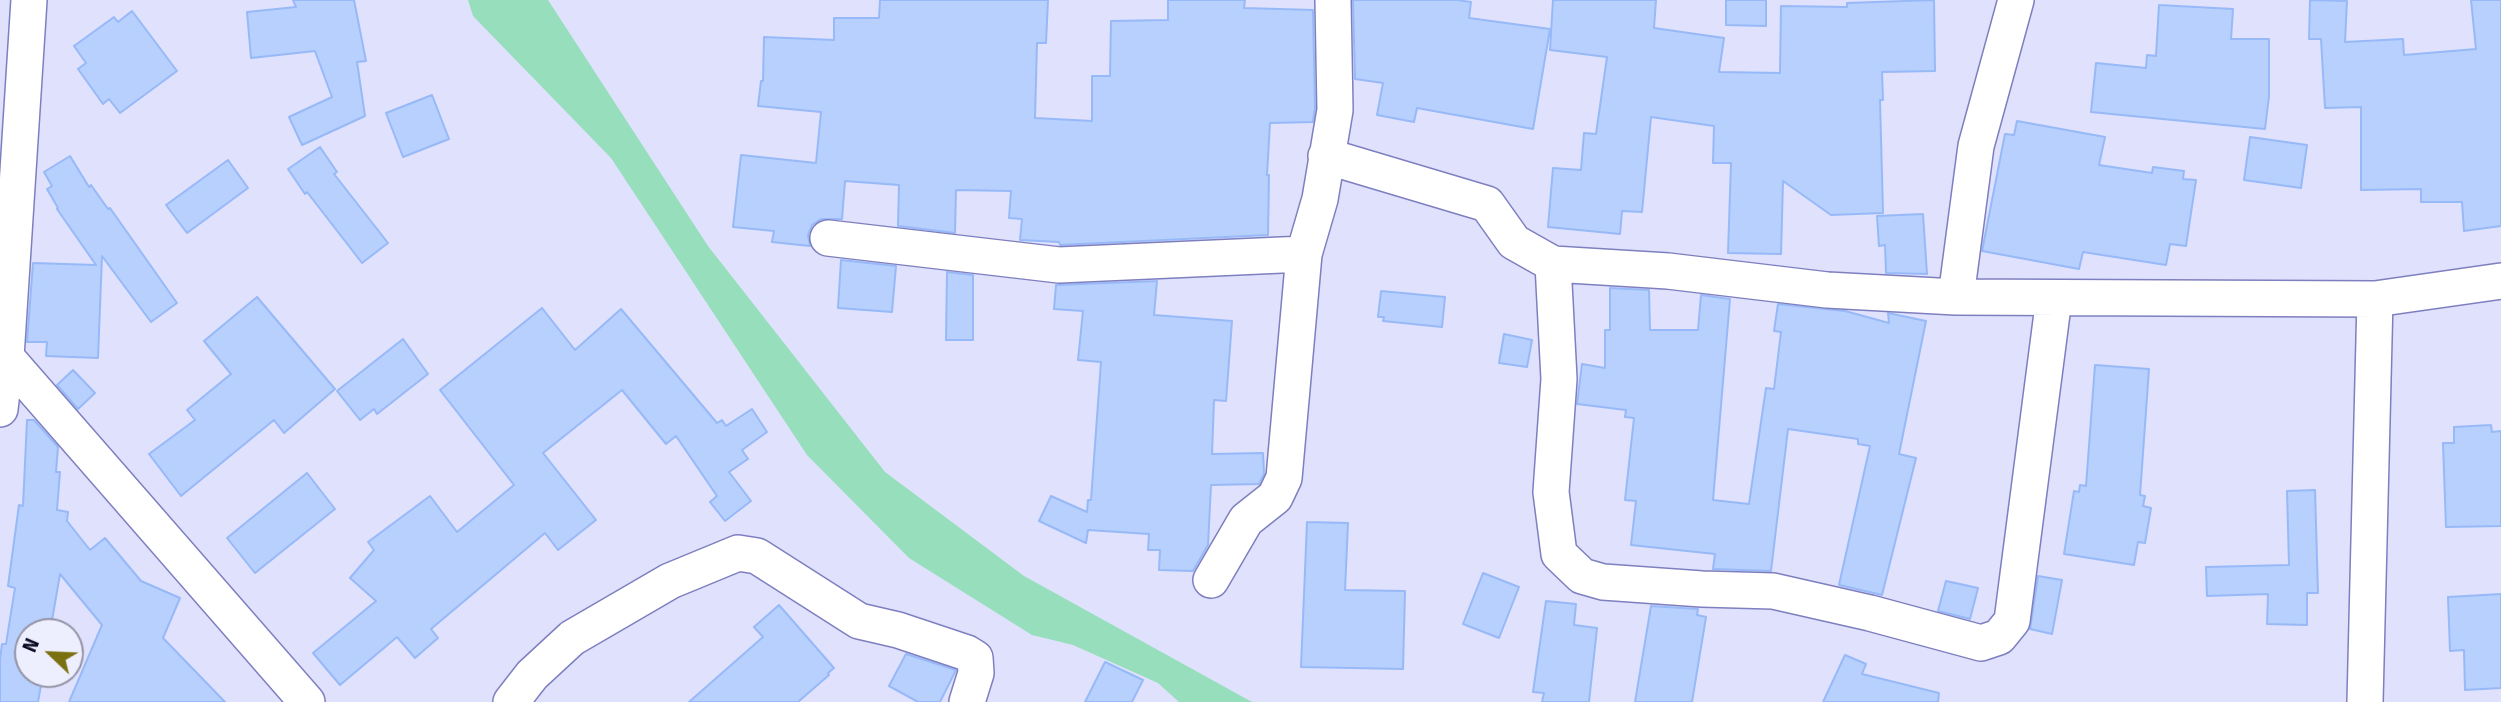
<!DOCTYPE html>
<html>
<head>
<meta charset="utf-8">
<style>
	body { margin:0 }
	#map { position:relative; width:2501px; height:702px; overflow:hidden; background:#dfe1fd; font-family:"Fira Sans",sans-serif }
	canvas { display:block }
	.north { position:absolute; left:14px; top:618px; width:70px; height:70px; box-sizing:border-box; background:#eeeffe; border:2px solid #9494a6; border-radius:50%; rotate:293deg; font-size:19px; font-weight:700; line-height:28px; text-align:center; color:#0d0b23 }
	.north::after { content:''; display:block; margin:auto; width:24px; height:32px; background:#7a700f; clip-path:polygon(50% 0,100% 100%,50% 72%,0 100%) }
</style>
</head>
<body>
<div id="map">
<canvas width="2501" height="702"></canvas>
<div class="north">N</div>
</div>
<script>
const ctx = document.querySelector('canvas').getContext('2d');
ctx.lineJoin = 'round';
function paint(path, color) { ctx.fillStyle = color; ctx.fill(path, 'evenodd'); }
const toPath = rows => new Path2D(rows.map(r => 'M' + r).join(''));
function stroke(path, color, width, dash) { ctx.strokeStyle = color; ctx.lineWidth = width; ctx.lineCap = dash ? 'butt' : 'round'; ctx.setLineDash(dash || []); ctx.stroke(path); }
paint(toPath([
	[468,0,548,0,708,246,885,472,1024,576,1252,702,1179,702,1158,683,1073,645,1032,635,909,558,807,455,611,158,473,16]
]), '#97debc');
const building = toPath([
	[293,0,354,0,366,61,357,62,365,116,302,145,289,117,332,97,315,51,251,58,247,12,296,7,293,0],
	[880,0,1048,0,1046,43,1037,43,1035,118,1092,121,1092,76,1110,76,1111,21,1168,20,1168,0,1245,0,1244,8,1313,10,1315,108,1313,122,1270,123,1267,175,1269,175,1268,235,1060,245,1059,242,1020,240,1022,219,1009,218,1011,191,956,190,955,233,898,226,899,185,845,181,842,219,821,219,812,225,808,235,810,246,772,242,774,231,733,227,741,155,816,163,821,112,758,106,761,81,763,81,764,37,834,40,834,18,879,18,880,0],
	[1353,0,1457,0,1471,2,1469,18,1550,29,1533,129,1417,108,1414,122,1377,115,1383,83,1355,79,1353,0],
	[1553,0,1656,0,1654,28,1724,38,1719,72,1780,73,1781,6,1847,7,1847,3,1934,0,1935,71,1882,72,1883,100,1880,100,1883,213,1831,215,1783,181,1781,254,1728,253,1731,163,1713,163,1714,126,1651,117,1642,212,1622,211,1620,234,1548,227,1553,168,1581,170,1584,133,1596,134,1607,57,1550,50,1553,0],
	[1726,0,1766,0,1766,26,1726,25,1726,0],
	[2310,0,2347,1,2345,42,2403,39,2404,55,2476,49,2471,0,2501,0,2501,226,2464,231,2462,202,2421,202,2421,189,2361,190,2361,107,2325,108,2321,39,2309,39,2310,0],
	[2159,5,2233,9,2231,39,2269,39,2269,96,2265,129,2091,112,2096,63,2146,68,2147,55,2156,56,2159,5],
	[132,11,177,71,120,113,109,99,103,104,78,69,86,63,74,46,114,17,118,22,132,11],
	[432,95,449,139,403,157,386,113,432,95],
	[2017,121,2105,137,2099,165,2152,173,2153,167,2184,171,2183,179,2196,180,2186,246,2170,244,2166,265,2083,252,2079,269,1982,251,2005,134,2014,135,2017,121],
	[2250,137,2307,145,2301,188,2244,180,2250,137],
	[320,147,337,172,334,174,388,243,362,263,307,192,305,194,288,169,320,147],
	[70,156,89,187,91,185,108,209,110,208,177,303,151,322,102,256,98,358,46,356,47,342,27,342,33,263,96,265,57,209,58,208,47,189,52,186,44,172,70,156],
	[228,160,248,188,187,233,166,205,228,160],
	[1923,214,1927,274,1886,273,1885,245,1879,246,1877,216,1923,214],
	[841,260,896,266,892,312,838,308,841,260],
	[947,272,973,275,973,340,946,340,947,272],
	[1157,281,1154,315,1232,321,1226,401,1214,400,1212,454,1263,453,1264,474,1259,484,1211,485,1208,545,1193,571,1159,570,1160,550,1148,550,1149,534,1088,530,1086,543,1039,521,1051,496,1087,512,1088,500,1091,500,1101,362,1078,360,1083,311,1054,309,1056,285,1157,281],
	[1610,288,1649,290,1650,330,1698,330,1701,295,1730,299,1713,500,1749,504,1766,388,1774,389,1781,332,1774,331,1778,304,1845,311,1889,323,1888,313,1926,321,1899,454,1916,458,1882,595,1839,585,1870,446,1858,444,1858,439,1788,429,1771,571,1713,569,1715,554,1631,545,1636,501,1625,500,1634,418,1625,417,1626,410,1577,404,1582,364,1605,368,1605,330,1610,330,1610,288],
	[1381,291,1445,297,1442,327,1383,321,1384,317,1378,317,1381,291],
	[257,297,335,389,284,433,274,420,181,496,149,454,195,420,187,410,231,374,204,341,257,297],
	[542,308,575,350,621,309,717,423,722,420,726,426,752,409,767,432,742,450,748,459,729,472,751,501,725,521,710,502,717,496,676,436,666,444,622,390,543,453,596,520,558,550,545,533,431,629,438,638,415,658,397,637,340,685,313,653,376,601,350,578,374,550,368,542,430,496,457,532,514,485,440,390,542,308],
	[1504,334,1532,340,1527,367,1499,363,1504,334],
	[403,339,428,374,377,414,374,409,360,420,337,391,403,339],
	[2095,365,2149,369,2140,495,2145,496,2143,506,2151,508,2145,543,2138,542,2134,565,2064,554,2074,491,2079,492,2080,485,2086,486,2095,365],
	[73,370,95,393,78,409,57,385,73,370],
	[27,420,34,420,58,447,56,472,60,472,57,510,68,512,67,521,90,550,105,538,141,581,180,598,163,638,225,702,69,702,102,625,60,574,50,632,28,632,28,674,43,674,38,702,0,702,0,659,2,644,6,644,15,588,8,586,19,505,23,506,27,420],
	[2491,425,2492,432,2501,431,2501,526,2446,527,2443,443,2454,443,2454,427,2491,425],
	[307,473,335,509,255,573,227,538,307,473],
	[2315,490,2318,593,2307,593,2307,625,2267,624,2268,594,2207,596,2206,567,2289,565,2287,491,2315,490],
	[1307,522,1348,523,1345,590,1405,591,1403,669,1301,667,1307,522],
	[1483,573,1519,587,1499,638,1463,624,1483,573],
	[2038,576,2062,580,2052,634,2030,629,2038,576],
	[1946,581,1978,588,1970,619,1938,611,1946,581],
	[2501,594,2501,688,2465,690,2464,650,2450,651,2448,597,2501,594],
	[1546,601,1576,604,1574,625,1597,628,1589,702,1542,702,1544,693,1533,692,1546,601],
	[779,605,834,668,828,673,829,675,798,702,689,702,763,637,754,627,779,605],
	[1651,606,1698,609,1697,615,1706,617,1692,702,1635,702,1651,606],
	[906,654,956,670,940,702,918,702,889,686,906,654],
	[1845,655,1866,664,1862,674,1939,693,1938,702,1823,702,1845,655],
	[1105,662,1143,680,1132,702,1085,702,1105,662]
]);
paint(building, '#b8d0fe');
stroke(building, '#97b9f7', 2);
const minor = toPath([
	[1326,156,1487,204,1514,242,1553,264,1668,271,1827,290,1956,297,2375,299],
	[828,238,1059,265,1304,254],
	[1553,264,1559,379,1551,492,1559,554,1582,576,1603,582,1702,589,1773,591,1870,613,1981,643,1999,637,2012,621,2054,298],
	[1956,297,1976,146,2016,0],
	[6,357,307,702],
	[0,409,6,357,29,0],
	[1211,580,1246,520,1275,497,1284,478,1304,254,1320,199,1335,110,1333,0],
	[511,702,532,675,572,638,670,581,738,553,757,556,859,621,898,630,967,653,975,658,976,673,967,702],
	[2365,702,2375,299,2501,281]
]);
stroke(minor, '#7e7fbf', 38);
stroke(minor, '#fff', 35);
</script>
</body>
</html>
